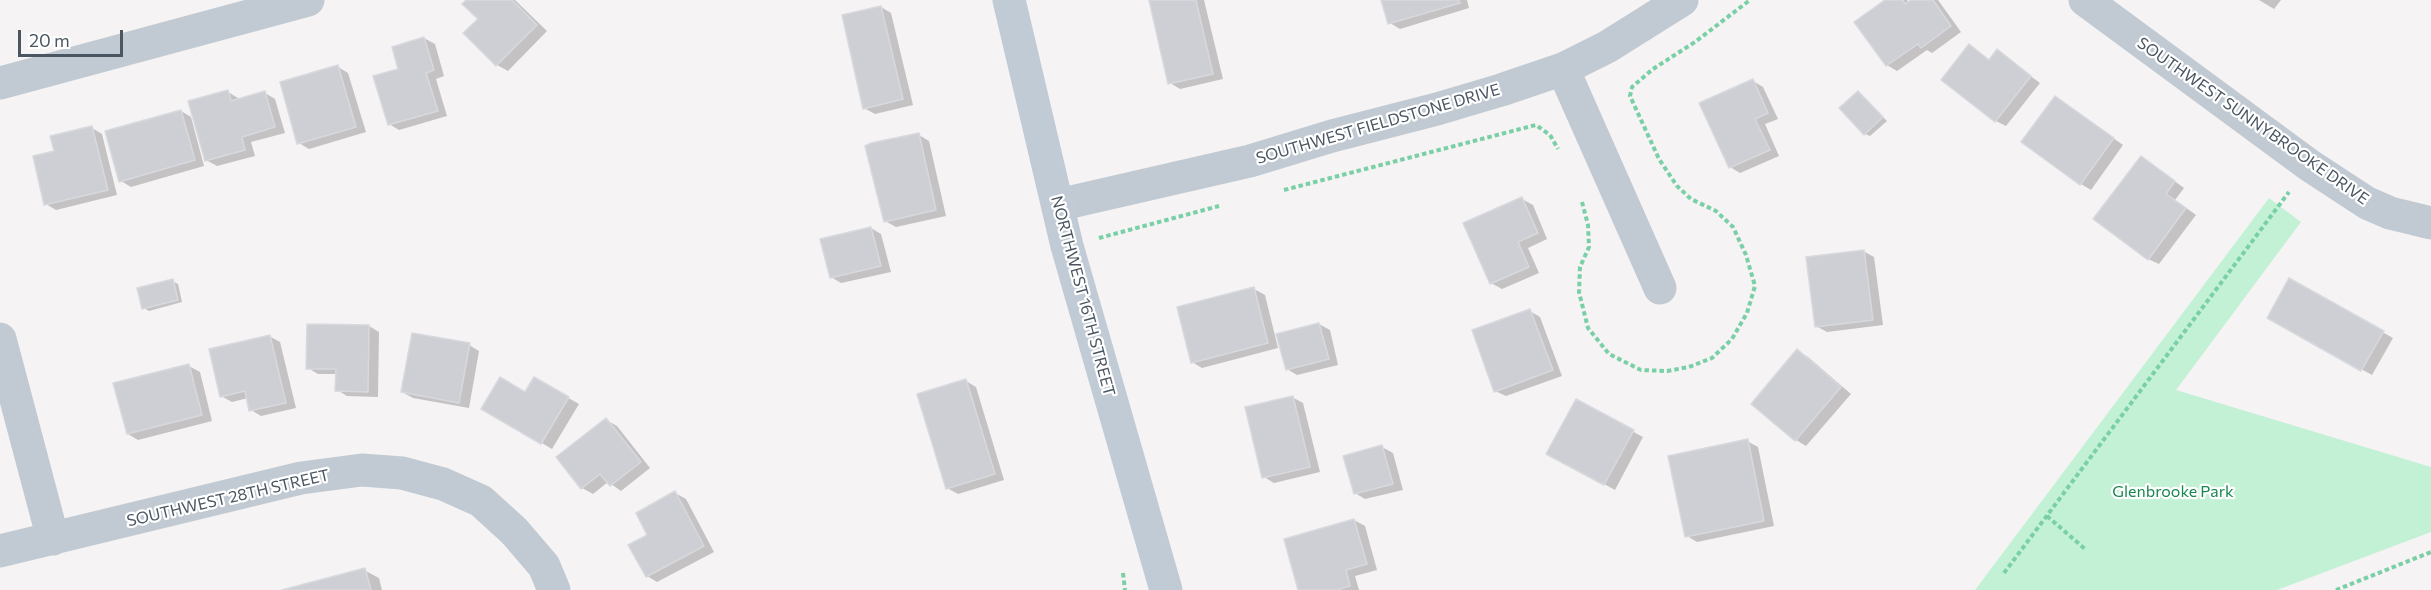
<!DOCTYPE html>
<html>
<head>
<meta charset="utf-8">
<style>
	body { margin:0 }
	#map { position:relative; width:2431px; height:590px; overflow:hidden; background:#f5f3f3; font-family:Commissioner,sans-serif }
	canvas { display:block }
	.scale { position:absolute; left:18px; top:30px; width:105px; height:27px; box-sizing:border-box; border:3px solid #4a5661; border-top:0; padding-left:8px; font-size:18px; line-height:21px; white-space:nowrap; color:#4a5661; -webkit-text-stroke:4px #fff; paint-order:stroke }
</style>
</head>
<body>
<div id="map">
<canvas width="2431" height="590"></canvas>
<div class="scale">20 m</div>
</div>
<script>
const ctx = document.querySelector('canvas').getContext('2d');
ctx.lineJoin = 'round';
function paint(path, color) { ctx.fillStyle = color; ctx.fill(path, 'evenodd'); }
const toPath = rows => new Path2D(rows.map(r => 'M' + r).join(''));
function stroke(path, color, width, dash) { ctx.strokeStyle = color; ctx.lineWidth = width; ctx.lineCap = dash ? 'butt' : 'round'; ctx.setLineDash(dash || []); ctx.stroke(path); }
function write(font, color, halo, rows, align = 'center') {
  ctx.font = font + ' Commissioner,sans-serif'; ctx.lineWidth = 4.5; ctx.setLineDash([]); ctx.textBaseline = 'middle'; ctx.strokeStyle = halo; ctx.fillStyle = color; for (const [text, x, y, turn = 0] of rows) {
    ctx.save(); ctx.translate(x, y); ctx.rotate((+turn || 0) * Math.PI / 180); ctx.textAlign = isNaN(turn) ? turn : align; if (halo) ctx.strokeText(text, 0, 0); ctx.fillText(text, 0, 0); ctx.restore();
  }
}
paint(toPath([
	[2269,198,2301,222,2176,390,2431,467,2431,532,2277,590,1975,590]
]), '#c3f1d5');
paint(toPath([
	[468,0,515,0,547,31,508,71,497,65,465,33,480,19],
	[1150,0,1204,0,1223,79,1180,89,1170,83],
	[1383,0,1467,0,1469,8,1400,29,1390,23],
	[1887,0,1907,0,1909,3,1913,0,1938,0,1961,32,1932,53,1927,50,1897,71,1887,65],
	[2259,0,2281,0,2274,9],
	[881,7,891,13,913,105,875,114,864,108],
	[424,38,435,44,444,76,436,79,447,116,399,130,389,124,400,70],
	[1969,46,1990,60,1997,51,2040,83,2006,126,1996,121],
	[338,67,348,73,366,132,309,149,299,143],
	[1753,81,1763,87,1778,119,1765,124,1779,156,1740,173,1730,167],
	[228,92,238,98,239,100,265,93,275,99,285,133,251,142,255,156,217,166,206,160],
	[1858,93,1887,121,1870,136,1865,134],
	[2055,97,2123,145,2091,190,2081,184],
	[181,111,191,117,204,166,131,187,121,181],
	[92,128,102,134,117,195,56,210,46,204,56,152],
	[919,135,929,141,946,216,896,227,885,221],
	[2151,164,2184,188,2175,200,2196,215,2159,264,2148,259],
	[1522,199,1533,205,1547,239,1528,248,1539,273,1502,289,1491,283],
	[871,228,881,234,891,272,841,283,831,277],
	[1863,251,1874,257,1883,325,1827,332,1816,326],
	[2290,280,2393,338,2372,375,2269,318],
	[172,281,178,284,182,302,149,311,144,308],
	[1254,289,1265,295,1278,348,1202,368,1192,362],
	[1530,311,1540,317,1562,376,1506,396,1495,391],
	[1319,324,1330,330,1338,365,1297,375,1287,369],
	[308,326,369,326,379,332,378,397,347,396,337,390,337,374,318,374,308,368],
	[269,336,280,342,296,408,261,416,251,410,248,398,232,402,221,396],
	[469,345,479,351,469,408,413,398,402,392],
	[1798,351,1808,357,1851,394,1806,446,1796,440],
	[189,366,200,372,212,421,138,440,128,434],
	[535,379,579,404,552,449,483,408,526,394],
	[966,381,976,387,1004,480,958,494,947,488],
	[1292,397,1303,403,1320,472,1274,483,1264,477],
	[1576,401,1643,437,1615,490,1548,453],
	[606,420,617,426,650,468,621,491,608,482,593,494,582,488,558,458],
	[1747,441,1758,447,1774,526,1697,542,1687,536],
	[1382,447,1393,453,1403,490,1365,499,1355,493],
	[675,493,686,499,714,552,657,582,647,576,649,535],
	[1354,520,1365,526,1377,570,1355,576,1359,590,1300,590],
	[364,570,379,578,382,590,288,590]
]), '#0003');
const building = toPath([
	[466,0,512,0,537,25,496,66,463,33,478,19,462,4,466,0],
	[1149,0,1196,0,1213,74,1168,84,1149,0],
	[1381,0,1459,0,1460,3,1388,24,1381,0],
	[1885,0,1903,0,1905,4,1911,0,1933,0,1951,26,1921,48,1918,44,1886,66,1854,22,1885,0],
	[881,6,903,99,863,109,842,15,881,6],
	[424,37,434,70,426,73,438,111,388,125,373,76,398,69,392,47,424,37],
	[1969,44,1989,60,1997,49,2031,76,1995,122,1941,80,1969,44],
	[338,65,356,127,297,144,280,82,338,65],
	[1753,79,1768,113,1755,119,1770,150,1729,168,1699,103,1753,79],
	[228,90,231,101,265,91,275,127,242,137,245,150,205,161,188,101,228,90],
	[1858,91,1883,117,1864,135,1839,108,1858,91],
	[2055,96,2114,138,2080,185,2021,142,2055,96],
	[181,110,195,160,119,182,105,131,181,110],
	[92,126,108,190,44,205,33,156,54,151,50,136,92,126],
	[919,133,936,210,884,222,865,146,871,143,919,133],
	[2141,156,2175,181,2166,194,2186,208,2148,260,2093,219,2141,156],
	[1522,197,1538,233,1518,242,1529,267,1490,284,1463,223,1522,197],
	[871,227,881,266,830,278,820,239,871,227],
	[1864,250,1873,320,1815,327,1806,257,1864,250],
	[2289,278,2384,331,2361,371,2267,318,2289,278],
	[173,279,178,300,142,309,137,288,173,279],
	[1254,287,1268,343,1191,363,1177,307,1254,287],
	[1530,309,1553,370,1494,392,1472,330,1530,309],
	[1319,323,1329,359,1286,370,1276,334,1319,323],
	[307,324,369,325,368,392,335,391,336,369,306,369,307,324],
	[412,333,470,343,459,403,401,392,412,333],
	[270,335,286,403,249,411,245,391,220,397,209,349,270,335],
	[1797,349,1841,387,1795,441,1751,404,1797,349],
	[189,364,202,415,127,434,113,383,189,364],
	[500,377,525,392,534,377,569,397,541,444,481,409,500,377],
	[966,379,995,474,946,489,917,394,966,379],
	[1293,396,1310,467,1262,478,1245,407,1293,396],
	[1576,399,1634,430,1604,485,1546,454,1576,399],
	[606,418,641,462,610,486,600,474,581,489,556,457,606,418],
	[1748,439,1764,521,1685,537,1668,456,1748,439],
	[1382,445,1393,484,1354,494,1343,456,1382,445],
	[675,491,704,546,646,577,628,545,647,535,636,513,675,491],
	[1354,519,1367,564,1346,570,1350,586,1337,590,1298,590,1284,539,1354,519],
	[365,568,371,590,282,590,365,568]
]);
paint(building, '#cdcfd5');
stroke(building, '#d7d9de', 1.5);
stroke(toPath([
	[1284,190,1536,125,1550,135,1558,149],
	[1582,202,1588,225,1589,247,1580,267,1579,292,1588,328,1609,354,1641,370,1667,371,1689,367,1712,358,1732,339,1747,313,1755,286,1746,255,1733,227,1716,211,1691,199,1677,186,1659,159,1630,96,1632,87,1653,69,1695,42,1750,0],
	[1099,238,1219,206],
	[2047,516,2085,549],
	[1123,573,1125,590],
	[2004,573,2289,192],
	[2336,590,2431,552]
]), '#7ad0a6', 4, [4.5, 3]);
stroke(toPath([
	[2085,0,2309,165,2367,203,2390,213,2431,223],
	[1563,69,1660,288],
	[0,83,308,0],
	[1058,205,1250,161,1332,136,1437,109,1501,90,1563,69,1607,47,1682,0],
	[0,339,53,539],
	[0,551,301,478,362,470,402,473,443,484,481,501,514,531,544,566,554,590]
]), '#c1cad2', 33);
stroke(toPath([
	[1009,0,1067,246,1166,590]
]), '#c1cbd6', 33);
write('16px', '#4a5661', '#fff', [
	["SOUTHWEST SUNNYBROOKE DRIVE",2253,121,35],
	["SOUTHWEST FIELDSTONE DRIVE",1378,124,-16],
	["NORTHWEST 16TH STREET",1083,296,75],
	["SOUTHWEST 28TH STREET",228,498,-13]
]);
write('16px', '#17864f', '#fff', [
	["Glenbrooke Park",2173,492]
]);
</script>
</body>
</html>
